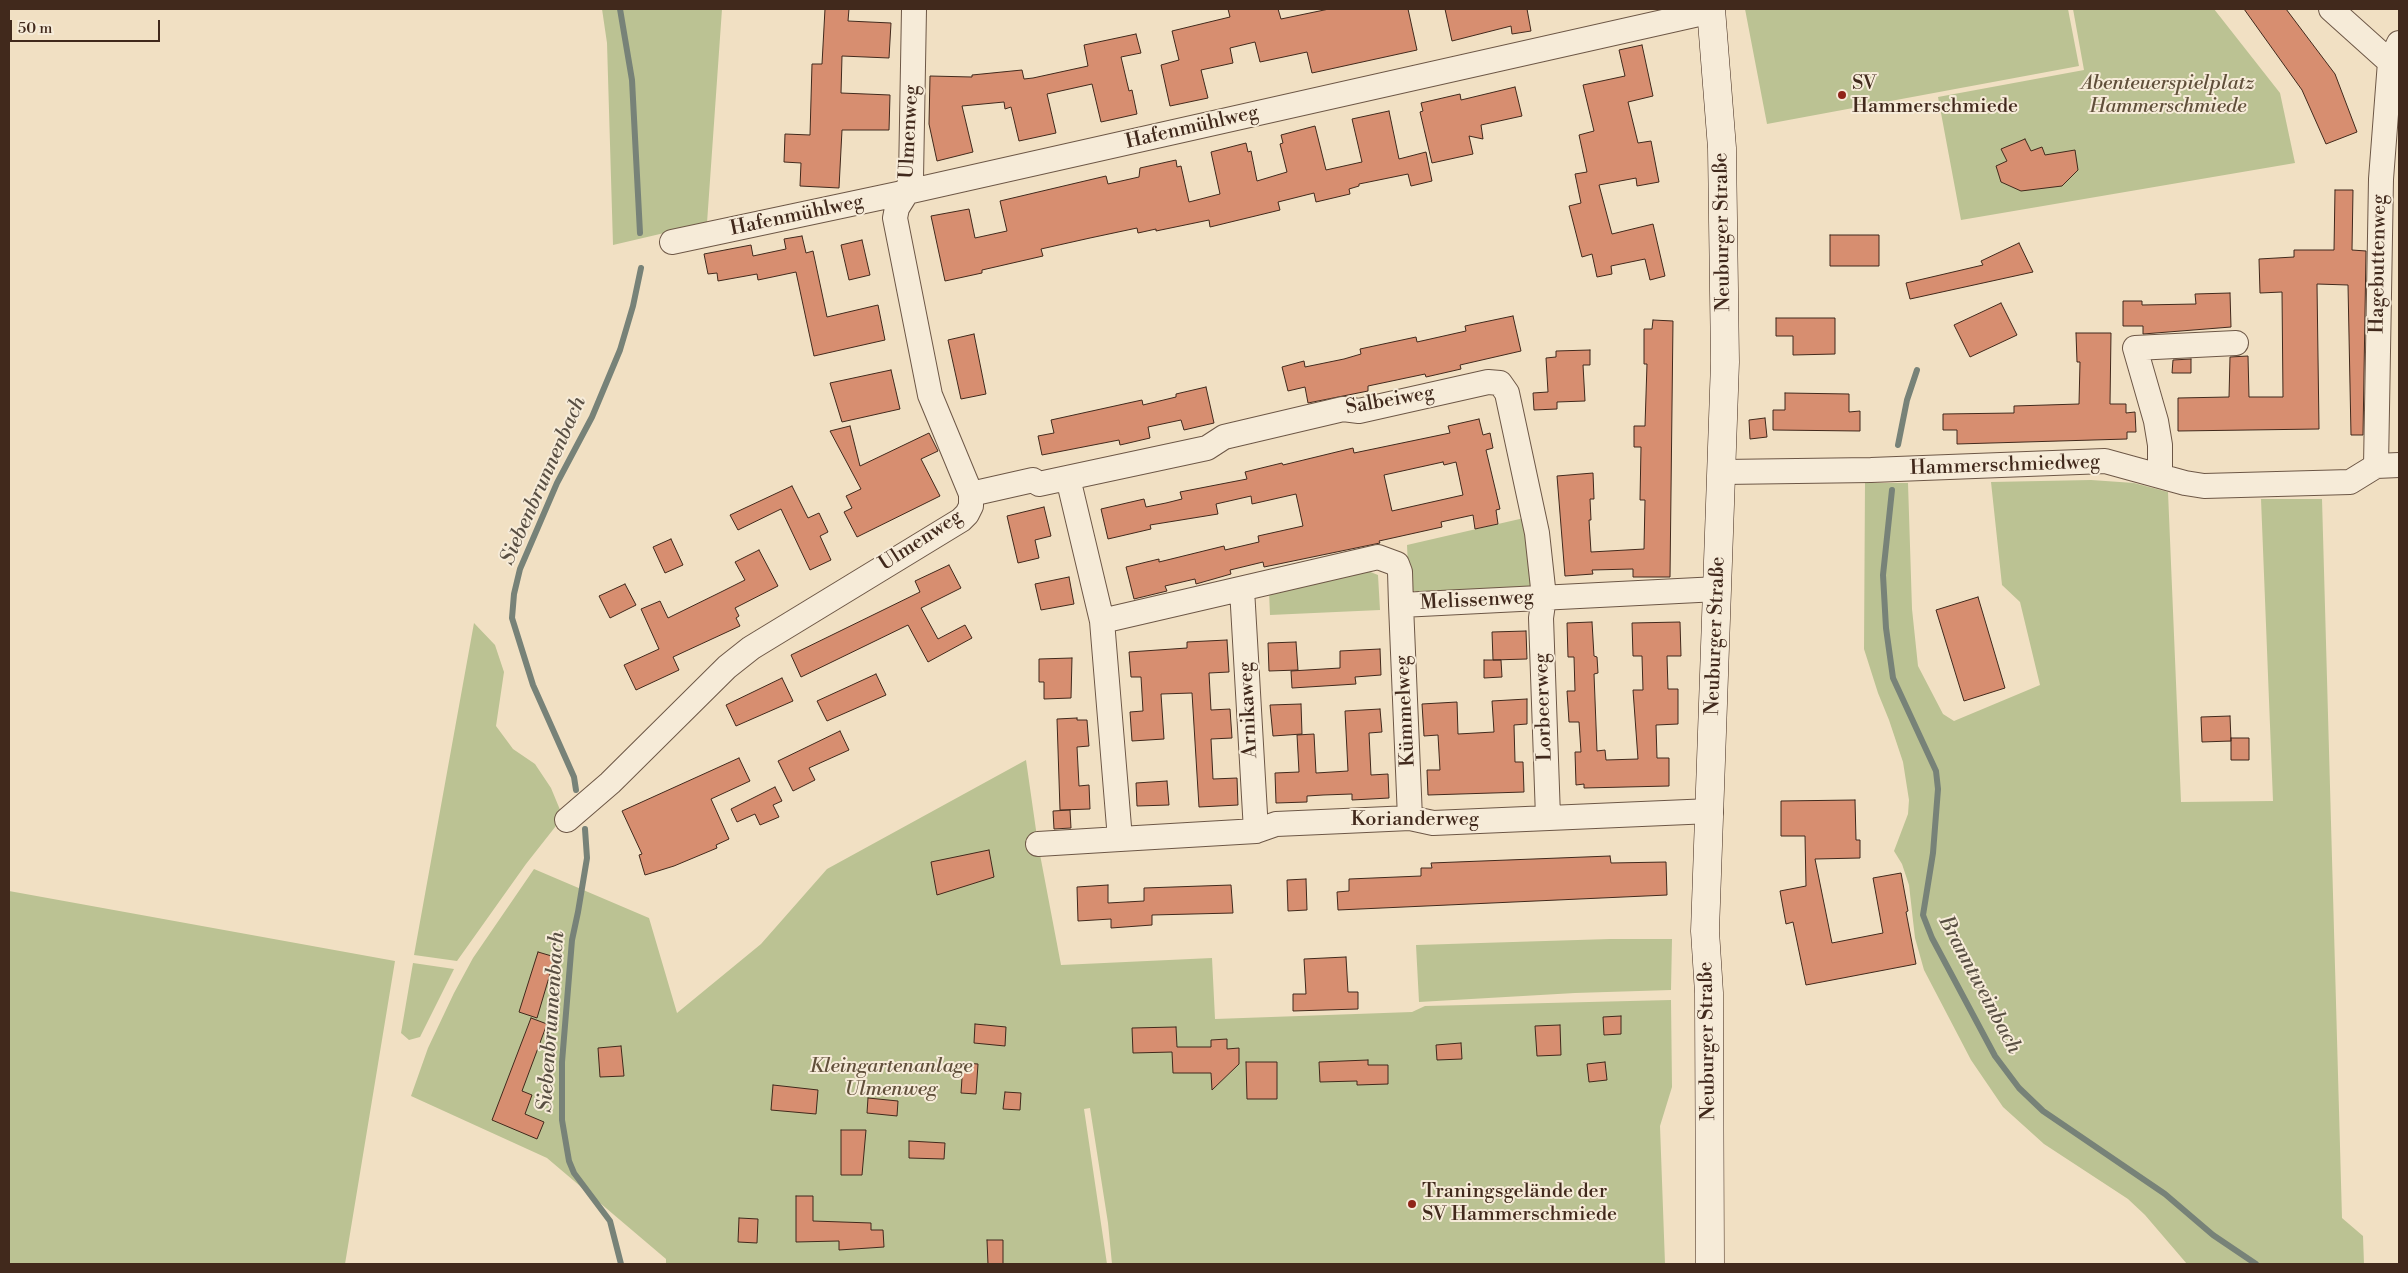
<!DOCTYPE html>
<html>
<head>
<meta charset="utf-8">
<style>
	body { margin:0 }
	#map { position:relative; width:2408px; height:1273px; overflow:hidden; background:#f1e0c3; font-family:"Libre Bodoni",serif }
	canvas { display:block }
	.frame { position:absolute; inset:0; border:10px solid #41291c; pointer-events:none }
	.scale { position:absolute; left:10px; top:20px; width:150px; height:22px; box-sizing:border-box; border:2px solid #41291c; border-top:0; padding-left:6px; font-size:15px; line-height:18px; white-space:nowrap; color:#41291c; -webkit-text-stroke:4px #f6ebd8; paint-order:stroke }
</style>
</head>
<body>
<div id="map">
<canvas width="2408" height="1273"></canvas>
<div class="frame"></div>
<div class="scale">50 m</div>
</div>
<script>
const ctx = document.querySelector('canvas').getContext('2d');
ctx.lineJoin = 'round';
function paint(path, color) { ctx.fillStyle = color; ctx.fill(path, 'evenodd'); }
const toPath = rows => new Path2D(rows.map(r => 'M' + r).join(''));
function stroke(path, color, width, dash) { ctx.strokeStyle = color; ctx.lineWidth = width; ctx.lineCap = dash ? 'butt' : 'round'; ctx.setLineDash(dash || []); ctx.stroke(path); }
function write(font, color, halo, rows, align = 'center') {
  ctx.font = font + ' "Libre Bodoni",serif'; ctx.lineWidth = 4; ctx.setLineDash([]); ctx.textBaseline = 'middle'; ctx.strokeStyle = halo; ctx.fillStyle = color; for (const [text, x, y, turn = 0] of rows) {
    ctx.save(); ctx.translate(x, y); ctx.rotate((+turn || 0) * Math.PI / 180); ctx.textAlign = isNaN(turn) ? turn : align; if (halo) ctx.strokeText(text, 0, 0); ctx.fillText(text, 0, 0); ctx.restore();
  }
}
paint(toPath([
	[602,9,722,9,707,223,613,245,607,43],
	[1745,9,2068,9,2079,66,1767,124],
	[2073,9,2214,9,2280,93,2295,163,1961,220,1938,97,2084,70],
	[2091,480,2134,483,2168,492,2181,802,2273,801,2261,499,2322,499,2342,1218,2363,1236,2364,1264,2187,1264,2145,1215,2128,1199,2044,1144,2003,1107,1971,1060,1924,970,1915,938,1909,885,1902,864,1894,851,1908,814,1909,800,1903,762,1889,720,1878,693,1864,649,1865,483,1908,483,1912,609,1918,666,1943,714,1954,721,2040,685,2020,602,2002,585,1991,482],
	[1524,518,1535,587,1430,597,1409,589,1407,545],
	[1363,569,1378,575,1380,610,1270,615,1269,591],
	[474,623,495,645,504,672,496,726,513,749,535,764,551,788,563,817,526,864,457,961,414,955],
	[1026,760,1038,844,1061,965,1212,958,1215,1019,1412,1012,1425,1006,1671,1000,1672,1087,1660,1126,1665,1264,1112,1264,1108,1223,1090,1108,1084,1109,1107,1264,666,1264,666,1259,547,1158,411,1096,428,1048,454,993,473,958,534,869,649,918,677,1013,761,944,827,869],
	[9,891,395,961,345,1264,9,1264],
	[1610,939,1672,939,1671,990,1575,993,1419,1002,1416,945],
	[413,963,454,969,420,1037,409,1040,401,1033]
]), '#bbc293');
stroke(toPath([
	[620,9,632,80,640,233],
	[1898,445,1907,400,1917,370],
	[1892,490,1883,575,1886,628,1893,678,1936,771,1938,789,1933,853,1923,915,1932,938,1995,1056,2019,1088,2043,1111,2165,1194,2213,1235,2256,1264],
	[576,790,574,777,533,685,512,618,514,594,520,569,557,483,592,417,620,350,633,306,641,268],
	[585,829,587,858,578,912,572,940,562,1062,562,1120,569,1161,574,1173,610,1221,621,1264]
]), '#778278', 6);
const building = toPath([
	[825,9,849,9,848,21,891,23,889,58,842,56,841,93,890,95,889,130,842,130,839,188,800,186,801,163,784,162,785,134,810,135,812,64,822,64,825,9],
	[1228,9,1278,9,1281,19,1329,9,1408,9,1417,50,1312,73,1307,52,1260,62,1255,42,1230,48,1233,63,1201,70,1208,98,1170,106,1161,65,1179,60,1172,31,1230,17,1228,9],
	[1445,9,1527,9,1531,31,1512,34,1511,26,1452,41,1445,9],
	[2244,9,2286,9,2335,74,2357,132,2326,144,2302,90,2244,9],
	[1136,34,1141,53,1121,57,1129,91,1132,90,1137,114,1101,122,1092,84,1047,94,1056,133,1019,141,1011,107,1005,109,1004,102,962,106,973,152,937,161,929,124,930,76,972,77,972,75,1022,70,1024,79,1033,78,1088,66,1084,45,1136,34],
	[1642,45,1653,96,1628,102,1638,143,1651,141,1659,182,1637,186,1636,178,1599,185,1612,234,1653,224,1665,276,1650,280,1645,259,1611,266,1612,274,1597,277,1592,254,1582,257,1569,206,1581,203,1575,174,1587,172,1579,135,1594,131,1583,85,1625,76,1619,50,1642,45],
	[1515,87,1522,116,1481,125,1483,139,1469,136,1473,154,1432,163,1420,112,1423,111,1421,103,1460,94,1461,100,1515,87],
	[1389,111,1399,159,1426,152,1432,181,1411,186,1408,174,1359,184,1359,186,1349,189,1350,194,1316,202,1314,193,1278,202,1280,210,1210,227,1209,220,1156,231,1156,229,1138,233,1137,228,1090,238,1041,249,1043,256,982,270,982,273,945,281,931,216,969,209,975,238,1007,231,1000,201,1106,176,1108,184,1139,177,1140,168,1176,160,1177,167,1181,166,1189,202,1220,194,1211,152,1246,143,1248,152,1251,151,1257,181,1287,172,1280,144,1283,143,1281,135,1315,126,1326,170,1362,162,1352,119,1389,111],
	[2025,139,2031,151,2042,147,2045,155,2075,150,2078,170,2062,186,2021,191,2001,182,1996,166,2007,161,2001,149,2025,139],
	[2335,190,2353,190,2352,250,2366,251,2363,435,2351,435,2348,285,2317,284,2319,429,2178,431,2178,398,2229,397,2230,357,2248,356,2249,397,2283,397,2282,292,2260,293,2259,259,2294,257,2294,250,2334,250,2335,190],
	[1830,235,1879,235,1879,266,1830,266,1830,235],
	[802,236,806,253,813,251,827,317,878,305,885,340,814,356,796,272,758,280,757,274,718,281,717,273,708,274,704,254,751,245,753,256,786,249,784,239,802,236],
	[862,240,870,275,849,280,841,245,862,240],
	[2019,243,2033,272,1910,299,1906,283,1983,265,1981,261,2019,243],
	[2230,293,2231,327,2143,334,2143,326,2123,326,2123,301,2142,301,2142,305,2196,304,2195,294,2230,293],
	[2001,303,2017,335,1970,357,1954,325,2001,303],
	[1513,316,1521,351,1460,365,1461,369,1426,377,1425,374,1368,386,1368,391,1308,403,1305,387,1288,391,1282,367,1304,361,1305,367,1344,359,1361,354,1360,349,1416,337,1417,342,1466,331,1465,326,1513,316],
	[1776,318,1835,318,1835,354,1793,355,1793,336,1776,336,1776,318],
	[1653,320,1673,321,1670,577,1633,577,1633,569,1592,570,1593,574,1565,576,1557,476,1593,473,1594,499,1590,499,1591,520,1589,520,1591,552,1644,549,1645,500,1640,500,1641,447,1634,447,1634,426,1645,426,1647,364,1644,364,1644,329,1652,329,1653,320],
	[2076,333,2111,333,2110,404,2126,404,2126,413,2135,412,2136,432,2127,432,2127,439,1957,444,1957,430,1943,430,1943,414,2014,413,2014,406,2079,404,2080,362,2077,362,2076,333],
	[974,334,986,394,961,399,948,340,974,334],
	[1590,350,1590,365,1583,365,1585,401,1557,402,1557,409,1534,410,1533,393,1548,392,1546,358,1556,357,1556,351,1590,350],
	[2191,359,2191,373,2172,373,2173,360,2191,359],
	[891,370,900,409,842,422,830,383,891,370],
	[1206,387,1214,423,1184,430,1181,420,1148,427,1150,438,1120,445,1119,440,1042,455,1038,436,1054,433,1051,420,1142,400,1143,405,1176,397,1176,394,1206,387],
	[1785,393,1849,394,1849,412,1860,411,1860,431,1773,430,1773,410,1785,410,1785,393],
	[1765,418,1767,437,1750,439,1749,420,1765,418],
	[1479,419,1483,435,1490,433,1493,448,1486,450,1500,509,1496,510,1498,524,1475,529,1473,515,1441,522,1442,527,1379,541,1380,543,1264,567,1263,562,1230,570,1231,574,1196,584,1195,579,1165,586,1167,591,1134,599,1126,567,1159,559,1159,562,1224,546,1225,550,1259,542,1258,536,1303,526,1296,494,1252,504,1251,496,1216,504,1218,514,1150,525,1151,529,1108,539,1101,509,1144,499,1146,507,1166,503,1182,499,1180,492,1247,479,1245,472,1282,463,1283,465,1353,448,1354,453,1450,433,1448,426,1479,419],
	[1443,462,1444,465,1456,462,1463,495,1392,511,1384,475,1443,462],
	[850,426,860,466,929,433,938,451,921,459,940,496,857,537,844,512,852,508,846,496,861,489,830,431,850,426],
	[792,486,808,518,819,513,828,532,820,536,831,560,810,570,781,509,738,530,730,515,792,486],
	[1044,507,1051,536,1035,540,1039,558,1018,563,1007,516,1044,507],
	[671,539,683,565,665,573,653,547,671,539],
	[759,550,778,586,735,608,739,616,736,618,740,626,673,657,679,670,636,690,624,665,659,649,641,609,660,601,668,618,721,592,745,580,735,562,759,550],
	[949,565,961,588,921,608,938,639,965,625,972,638,928,662,908,625,801,677,791,655,920,592,915,581,949,565],
	[1069,577,1074,604,1041,610,1035,584,1069,577],
	[625,584,636,605,610,618,599,596,625,584],
	[1978,597,2005,688,1964,701,1936,610,1978,597],
	[1592,622,1594,656,1597,657,1598,673,1594,674,1597,751,1605,750,1606,760,1638,759,1633,690,1643,690,1642,656,1633,656,1632,623,1680,622,1681,656,1667,656,1668,689,1678,689,1678,724,1656,725,1657,758,1669,758,1669,786,1584,788,1584,784,1576,785,1575,752,1581,752,1579,722,1569,722,1567,691,1575,691,1574,657,1568,657,1567,623,1592,622],
	[1526,631,1527,659,1493,660,1492,632,1526,631],
	[1227,640,1229,672,1209,673,1211,710,1230,709,1232,738,1211,739,1213,779,1237,778,1238,805,1199,807,1192,693,1161,694,1164,739,1132,741,1130,712,1143,711,1141,677,1131,677,1129,652,1187,648,1187,642,1227,640],
	[1296,642,1298,670,1269,671,1268,643,1296,642],
	[1380,649,1381,675,1355,677,1356,684,1292,688,1291,671,1340,668,1340,651,1380,649],
	[1072,658,1071,698,1044,699,1044,682,1039,682,1039,659,1072,658],
	[1484,660,1501,660,1502,677,1484,678,1484,660],
	[876,674,886,695,827,721,817,701,876,674],
	[782,678,793,701,736,726,726,705,782,678],
	[1527,699,1527,724,1514,725,1515,762,1523,762,1524,792,1428,795,1427,770,1440,770,1438,735,1424,736,1422,704,1457,702,1458,734,1494,732,1492,701,1527,699],
	[1301,704,1302,734,1273,736,1270,705,1301,704],
	[1380,709,1382,732,1369,733,1371,775,1388,774,1389,798,1352,800,1352,794,1323,795,1307,796,1307,802,1276,803,1275,773,1299,772,1297,735,1314,734,1316,773,1348,771,1345,711,1380,709],
	[2230,716,2231,741,2202,742,2201,717,2230,716],
	[1077,718,1077,720,1087,720,1089,746,1077,747,1079,786,1089,785,1090,809,1060,810,1057,719,1077,718],
	[840,731,849,750,809,768,815,780,793,791,778,761,840,731],
	[2231,738,2249,738,2249,760,2231,760,2231,738],
	[739,758,750,781,711,799,729,839,716,845,717,848,674,866,645,875,639,855,642,854,622,811,739,758],
	[1167,781,1169,805,1137,806,1136,783,1167,781],
	[775,787,782,801,773,805,779,817,760,825,755,814,737,822,731,809,775,787],
	[1855,800,1856,840,1860,840,1860,858,1815,859,1832,943,1883,933,1873,878,1901,873,1908,911,1906,912,1916,964,1806,985,1793,922,1786,924,1780,891,1806,886,1805,836,1781,836,1781,801,1855,800],
	[1070,810,1071,828,1054,829,1053,811,1070,810],
	[989,850,994,877,937,895,931,862,989,850],
	[1610,856,1611,863,1666,862,1667,895,1338,910,1337,892,1349,891,1349,879,1421,876,1421,868,1432,868,1431,863,1610,856],
	[1306,879,1307,910,1288,911,1287,880,1306,879],
	[1108,885,1108,903,1144,901,1144,888,1231,885,1233,913,1152,915,1152,925,1111,928,1111,919,1078,921,1077,887,1108,885],
	[538,952,555,957,537,1018,519,1012,538,952],
	[1346,957,1348,992,1358,992,1358,1009,1293,1011,1293,994,1306,994,1304,959,1346,957],
	[1621,1016,1621,1034,1604,1035,1603,1017,1621,1016],
	[531,1018,547,1024,522,1091,532,1095,525,1114,544,1122,537,1139,492,1120,531,1018],
	[975,1024,1006,1027,1005,1046,974,1043,975,1024],
	[1560,1025,1561,1055,1537,1056,1535,1026,1560,1025],
	[1176,1027,1177,1047,1211,1047,1211,1040,1227,1039,1227,1049,1239,1048,1239,1064,1212,1090,1211,1073,1173,1073,1172,1052,1133,1053,1132,1028,1176,1027],
	[1461,1043,1462,1059,1437,1060,1436,1045,1461,1043],
	[621,1046,624,1076,600,1077,598,1048,621,1046],
	[1368,1060,1368,1065,1388,1065,1388,1084,1357,1085,1357,1081,1320,1082,1319,1062,1368,1060],
	[1246,1062,1277,1062,1277,1099,1247,1099,1246,1062],
	[1605,1062,1607,1080,1589,1082,1587,1064,1605,1062],
	[963,1063,978,1064,976,1094,961,1093,963,1063],
	[773,1085,818,1090,816,1114,771,1110,773,1085],
	[1005,1092,1021,1093,1020,1110,1003,1109,1005,1092],
	[868,1098,898,1101,897,1116,867,1113,868,1098],
	[841,1130,866,1130,862,1175,841,1175,841,1130],
	[909,1141,945,1143,944,1159,909,1158,909,1141],
	[796,1196,813,1196,813,1221,871,1223,871,1230,883,1230,884,1247,839,1250,839,1241,796,1242,796,1196],
	[739,1218,758,1219,757,1243,738,1242,739,1218],
	[987,1240,1003,1240,1003,1264,988,1264,987,1240]
]);
paint(building, '#d78e70');
stroke(building, '#41291c', 1);
const street = toPath([
	[2331,9,2390,62],
	[672,242,907,192,1712,11],
	[2376,466,2381,179,2390,62,2399,43],
	[1723,472,1871,470,2105,461,2185,483,2204,486,2350,482,2376,466,2399,465],
	[2160,476,2160,445,2156,421,2135,348,2236,343],
	[1068,478,1102,621,1120,839,1256,831,1276,824,1344,821,1410,818,1433,823,1711,811],
	[971,494,1033,480,1039,484,1207,448,1224,437,1343,409,1359,411,1488,382,1500,383,1507,393,1537,533,1544,597,1541,618,1548,817],
	[1242,589,1256,831],
	[1401,605,1410,818],
	[1102,621,1378,557,1397,564,1400,572,1401,605,1718,589],
	[567,820,610,783,727,667,751,648,961,520,967,514,971,506,971,494,930,395,895,218,897,208,907,192,911,178,914,9],
	[1038,844,1120,839]
]);
const secondary = toPath([
	[1710,1264,1709,993,1705,931,1725,362,1722,148,1711,9]
]);
stroke(street, '#6d5746', 26);
stroke(secondary, '#41291c', 29);
stroke(street, '#f6ebd8', 24);
stroke(secondary, '#f6ebd8', 28);
for (const [x, y, r, color] of [
	[1842,95,5,"#8f2418"],
	[1412,1204,5,"#8f2418"]
]) { const dot = new Path2D(); dot.arc(x, y, r, 0, 2 * Math.PI); ctx.fillStyle = color; ctx.fill(dot); stroke(dot, '#f6ebd8', 2); }
write('20px', '#41291c', '#f6ebd8', [
	["SV",1852,84],
	["Hammerschmiede",1852,107],
	["Traningsgelände der",1422,1192],
	["SV Hammerschmiede",1422,1215]
], 'left');
write('italic 20px', '#604f3a', '#f6ebd8', [
	["Abenteuerspielplatz",2168,84],
	["Hammerschmiede",2168,107],
	["Kleingartenanlage",891,1067],
	["Ulmenweg",891,1090]
]);
write('20px', '#41291c', '#f6ebd8', [
	["Hafenmühlweg",1192,128,-13],
	["Ulmenweg",910,132,-87],
	["Hafenmühlweg",797,216,-12],
	["Neuburger Straße",1723,232,-91],
	["Hagebuttenweg",2379,264,-89],
	["Salbeiweg",1390,401,-10],
	["Hammerschmiedweg",2005,466,-2],
	["Ulmenweg",921,541,-33],
	["Melissenweg",1477,601,-3],
	["Neuburger Straße",1716,636,-88],
	["Lorbeerweg",1544,707,-92],
	["Arnikaweg",1249,710,-93],
	["Kümmelweg",1406,711,-93],
	["Korianderweg",1415,820],
	["Neuburger Straße",1708,1041,-91]
]);
write('italic 21px', '#584e42', '#f6ebd8', [
	["Siebenbrunnenbach",544,481,-66],
	["Branntweinbach",1979,985,62],
	["Siebenbrunnenbach",552,1022,-86]
]);
</script>
</body>
</html>
